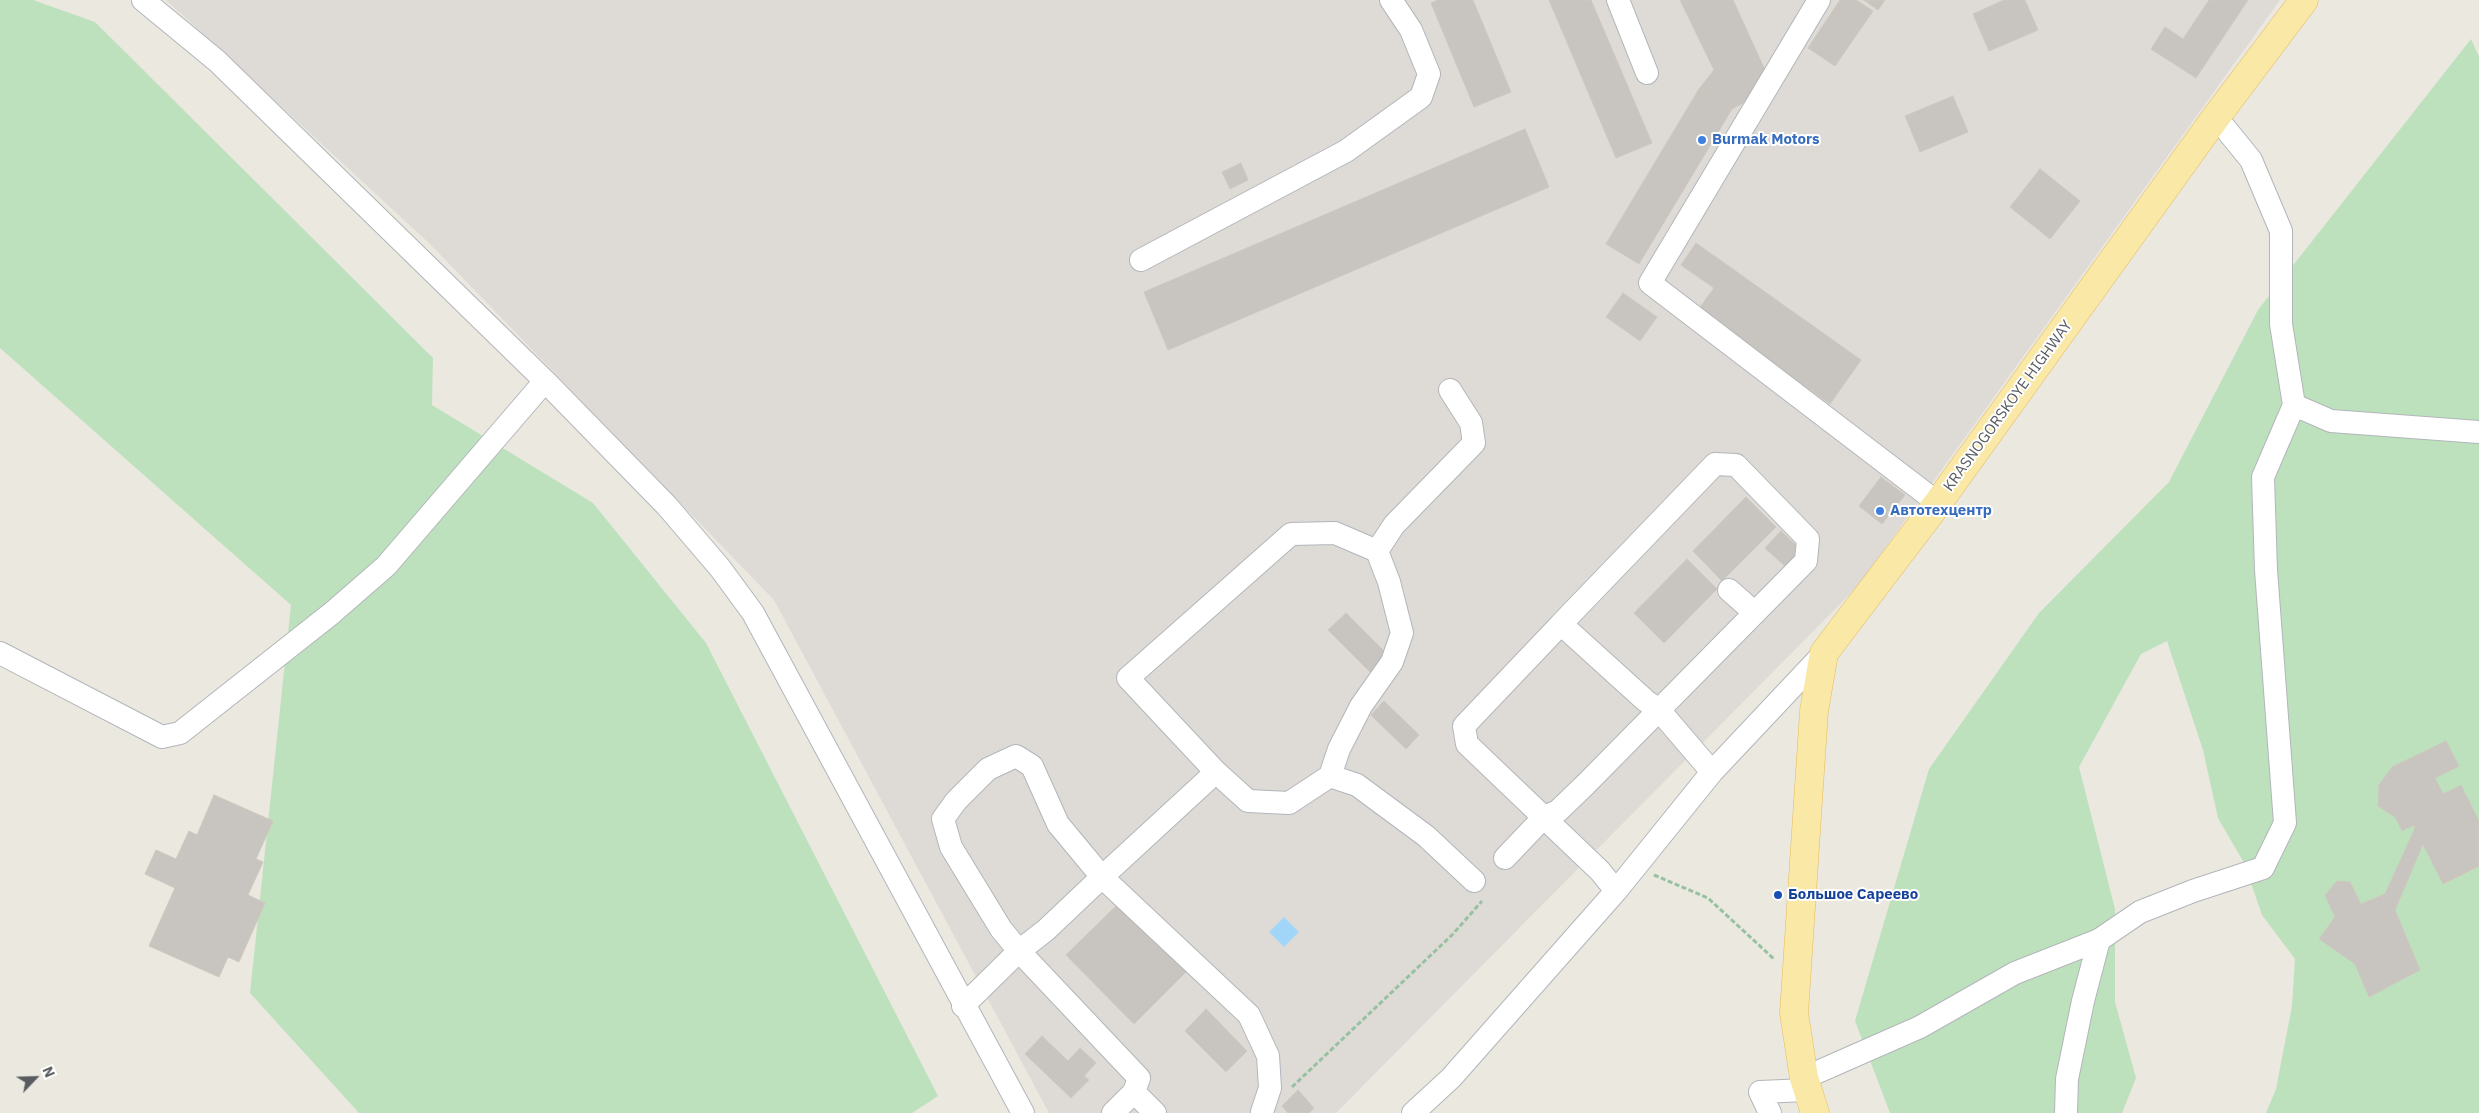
<!DOCTYPE html>
<html>
<head>
<meta charset="utf-8">
<style>
	body { margin:0 }
	#map { position:relative; width:2479px; height:1113px; overflow:hidden; background:#eae8df; font-family:"IBM Plex Sans",sans-serif }
	canvas { display:block }
	.north { position:absolute; left:10px; top:1053px; width:50px; height:50px; -webkit-text-stroke:4px #fff; paint-order:stroke; rotate:66deg; font-size:14px; font-weight:700; line-height:20px; text-align:center; color:#585c60 }
	.north::after { content:''; display:block; margin:auto; width:18px; height:22px; background:#585c60; clip-path:polygon(50% 0,100% 100%,50% 72%,0 100%) }
</style>
</head>
<body>
<div id="map">
<canvas width="2479" height="1113"></canvas>
<div class="north">N</div>
</div>
<script>
const ctx = document.querySelector('canvas').getContext('2d');
ctx.lineJoin = 'round';
function paint(path, color) { ctx.fillStyle = color; ctx.fill(path, 'evenodd'); }
const toPath = rows => new Path2D(rows.map(r => 'M' + r).join(''));
function stroke(path, color, width, dash) { ctx.strokeStyle = color; ctx.lineWidth = width; ctx.lineCap = dash ? 'butt' : 'round'; ctx.setLineDash(dash || []); ctx.stroke(path); }
function write(font, color, halo, rows, align = 'center') {
  ctx.font = font + ' "IBM Plex Sans",sans-serif'; ctx.lineWidth = 4; ctx.setLineDash([]); ctx.textBaseline = 'middle'; ctx.strokeStyle = halo; ctx.fillStyle = color; for (const [text, x, y, turn = 0] of rows) {
    ctx.save(); ctx.translate(x, y); ctx.rotate((+turn || 0) * Math.PI / 180); ctx.textAlign = isNaN(turn) ? turn : align; if (halo) ctx.strokeText(text, 0, 0); ctx.fillText(text, 0, 0); ctx.restore();
  }
}
paint(toPath([
	[166,0,2280,0,1858,586,1336,1113,1049,1113,774,600,430,244]
]), '#dedbd7');
paint(toPath([
	[0,0,33,0,95,22,433,358,432,405,593,503,706,643,938,1096,912,1113,359,1113,250,993,291,605,0,348],
	[2471,39,2479,57,2479,1113,2266,1113,2276,1089,2292,1006,2295,959,2262,915,2244,863,2218,818,2203,750,2167,641,2141,654,2079,767,2115,909,2115,1002,2136,1078,2122,1113,1890,1113,1855,1021,1929,769,2039,613,2169,482,2258,310]
]), '#bee1bd');
paint(toPath([
	[1284,917,1299,932,1284,947,1269,932]
]), '#a1d6f9');
const building = toPath([
	[1438,0,1473,0,1511,92,1474,107,1431,3,1438,0],
	[1549,0,1591,0,1652,143,1616,158,1549,0],
	[1680,0,1733,0,1765,70,1750,99,1732,109,1699,89,1714,70,1680,0],
	[1840,0,1856,0,1873,11,1835,66,1808,48,1840,0],
	[1864,0,1885,0,1878,10,1864,0],
	[2004,0,2025,0,2038,30,1989,51,1973,14,2004,0],
	[2209,0,2248,0,2196,78,2151,49,2165,27,2183,39,2209,0],
	[1699,89,1732,109,1639,264,1606,244,1699,89],
	[1953,96,1968,132,1920,152,1905,116,1953,96],
	[1525,129,1549,187,1168,350,1144,292,1525,129],
	[1241,163,1248,180,1230,189,1222,172,1241,163],
	[2040,169,2080,201,2050,239,2010,207,2040,169],
	[1696,243,1861,360,1830,404,1698,310,1714,288,1681,265,1696,243],
	[1623,293,1657,317,1640,341,1606,317,1623,293],
	[1881,477,1905,495,1882,524,1859,506,1881,477],
	[1746,497,1776,527,1722,581,1693,551,1746,497],
	[1781,531,1801,550,1786,567,1765,548,1781,531],
	[1687,559,1717,589,1664,643,1634,613,1687,559],
	[1346,613,1388,655,1370,672,1328,630,1346,613],
	[1384,701,1419,735,1406,749,1371,715,1384,701],
	[2446,741,2459,766,2435,778,2443,794,2461,785,2479,821,2479,866,2443,884,2423,844,2395,910,2420,970,2369,997,2355,964,2319,939,2335,917,2325,895,2337,881,2350,882,2361,904,2385,894,2415,828,2414,825,2402,831,2395,817,2378,806,2379,785,2392,767,2446,741],
	[214,795,273,821,256,859,263,862,248,895,265,903,239,962,228,957,219,977,149,946,175,888,145,874,156,850,176,859,189,831,197,835,214,795],
	[1119,903,1187,971,1134,1024,1066,955,1119,903],
	[1206,1009,1247,1051,1226,1072,1185,1031,1206,1009],
	[1042,1036,1068,1061,1080,1048,1096,1063,1084,1076,1089,1080,1071,1098,1025,1054,1042,1036],
	[1298,1090,1314,1108,1309,1113,1288,1113,1282,1106,1298,1090]
]);
paint(building, '#c8c4bf');
stroke(building, '#cec9be', 1);
const minor = toPath([
	[143,0,217,61,545,381,667,506,720,568,753,613,1023,1113],
	[1618,0,1647,73],
	[1819,0,1650,283,1938,503],
	[2216,117,2251,160,2281,231,2281,324,2294,405,2331,421,2479,432],
	[1141,260,1346,151,1421,97,1429,74,1411,30,1391,0],
	[1729,590,1755,613],
	[0,653,162,737,180,733,332,613,386,566,545,381],
	[1216,772,1248,801,1289,803,1330,776,1339,749,1361,706,1392,662,1402,633,1389,582,1377,551],
	[1330,776,1357,785,1426,836,1474,881],
	[1505,858,1544,817,1558,811,1586,784,1806,561,1808,539,1736,465,1715,464,1561,624],
	[1616,891,1600,871,1467,744,1464,726,1561,624,1646,701,1659,710,1712,772],
	[963,1006,1019,951,1139,1078,1134,1092,1113,1113],
	[1804,1078,1920,1027,2015,973,2099,940],
	[1134,1092,1155,1113],
	[1262,1112,1270,1088,1268,1056,1249,1015,1102,877,1058,824,1032,766,1016,756,988,769,956,801,943,819,951,847,1001,929,1019,951,1046,930,1102,877,1216,772,1128,678,1291,534,1335,533,1377,551,1394,525,1474,443,1471,423,1450,390],
	[1413,1113,1451,1078,1616,891,1712,772,1824,653],
	[1770,1113,1760,1092,1807,1090],
	[2066,1113,2067,1079,2083,1001,2099,940,2140,912,2193,891,2263,868,2285,823,2266,570,2263,477,2294,405]
]);
const major = toPath([
	[1815,1113,1804,1078,1794,1013,1814,711,1824,653,1938,503,2216,117,2304,0]
]);
stroke(minor, '#b2b6ba', 24);
stroke(major, '#e7ba5c', 29);
stroke(toPath([
	[1654,875,1708,898,1774,959],
	[1292,1087,1453,934,1482,901]
]), '#97c1a1', 3, [5, 2.5]);
stroke(minor, '#fff', 22);
stroke(major, '#f9e8a6', 28);
for (const [x, y, r, color] of [
	[1702,140,5,"#3f7fe0"],
	[1880,511,5,"#3f7fe0"],
	[1778,895,5,"#1a4fb4"]
]) { const dot = new Path2D(); dot.arc(x, y, r, 0, 2 * Math.PI); ctx.fillStyle = color; ctx.fill(dot); stroke(dot, '#fff', 2); }
write('bold 15px', '#366cbe', '#fff', [
	["Burmak Motors",1712,140],
	["Автотехцентр",1890,511]
], 'left');
write('15px', '#585c60', '#fff', [
	["KRASNOGORSKOYE HIGHWAY",2008,406,-54]
]);
write('bold 15px', '#164399', '#fff', [
	["Большое Сареево",1788,895]
], 'left');
</script>
</body>
</html>
